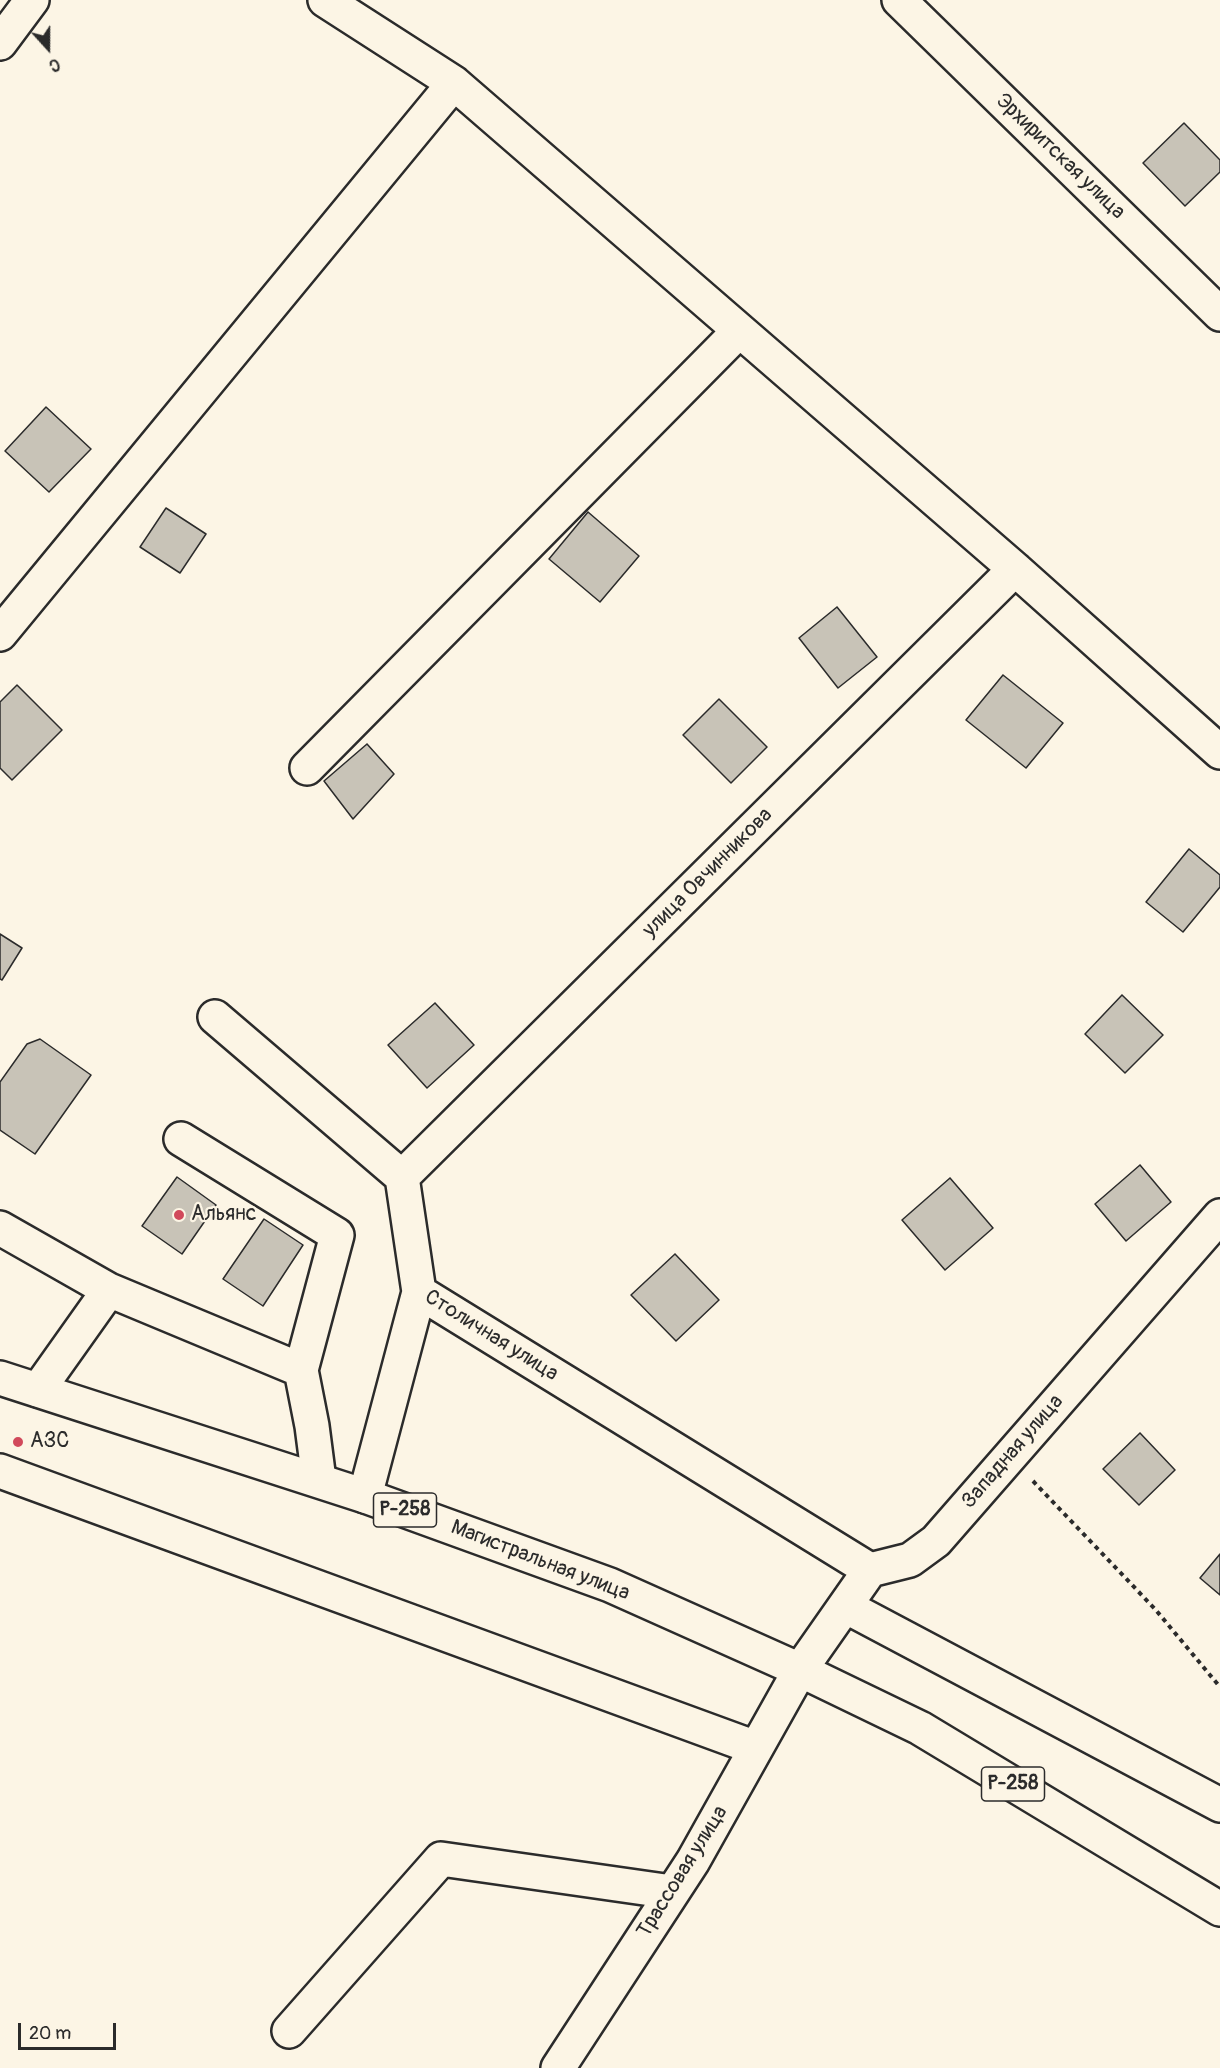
<!DOCTYPE html>
<html>
<head>
<meta charset="utf-8">
<style>
	body { margin:0 }
	#map { position:relative; width:1220px; height:2068px; overflow:hidden; background:#fcf5e5; font-family:Pangolin,sans-serif }
	canvas { display:block }
	.north { position:absolute; left:18px; top:18px; width:60px; height:60px; -webkit-text-stroke:4px #fcf5e5; paint-order:stroke; rotate:159deg; font-size:16px; font-weight:700; line-height:24px; text-align:center; color:#2b2b2b }
	.north::after { content:''; display:block; margin:auto; width:21px; height:27px; background:#2b2b2b; clip-path:polygon(50% 0,100% 100%,50% 72%,0 100%) }
	.scale { position:absolute; left:18px; top:2023px; width:98px; height:27px; box-sizing:border-box; border:3px solid #2b2b2b; border-top:0; padding-left:8px; font-size:18px; line-height:21px; white-space:nowrap; color:#2b2b2b; -webkit-text-stroke:4px #fcf5e5; paint-order:stroke }
</style>
</head>
<body>
<div id="map">
<canvas width="1220" height="2068"></canvas>
<div class="north">С</div>
<div class="scale">20 m</div>
</div>
<script>
const ctx = document.querySelector('canvas').getContext('2d');
ctx.lineJoin = 'round';
function paint(path, color) { ctx.fillStyle = color; ctx.fill(path, 'evenodd'); }
const toPath = rows => new Path2D(rows.map(r => 'M' + r).join(''));
function stroke(path, color, width, dash) { ctx.strokeStyle = color; ctx.lineWidth = width; ctx.lineCap = dash ? 'butt' : 'round'; ctx.setLineDash(dash || []); ctx.stroke(path); }
function write(font, color, halo, rows, align = 'center') {
  ctx.font = font + ' Pangolin,sans-serif'; ctx.lineWidth = 4.5; ctx.setLineDash([]); ctx.textBaseline = 'middle'; ctx.strokeStyle = halo; ctx.fillStyle = color; for (const [text, x, y, turn = 0] of rows) {
    ctx.save(); ctx.translate(x, y); ctx.rotate((+turn || 0) * Math.PI / 180); ctx.textAlign = isNaN(turn) ? turn : align; if (halo) ctx.strokeText(text, 0, 0); ctx.fillText(text, 0, 0); ctx.restore();
  }
}
const building = toPath([
	[1184,123,1220,160,1220,172,1185,206,1143,163,1184,123],
	[46,407,91,449,49,492,5,451,46,407],
	[166,508,206,534,180,573,140,547,166,508],
	[588,512,639,556,600,602,549,559,588,512],
	[837,607,877,657,838,688,799,638,837,607],
	[1003,675,1063,723,1026,768,966,720,1003,675],
	[17,685,62,730,12,780,0,768,0,702,17,685],
	[719,699,767,747,731,783,683,735,719,699],
	[367,744,394,774,353,819,324,781,367,744],
	[1189,849,1220,875,1220,887,1183,932,1146,902,1189,849],
	[0,934,22,948,2,980,0,979,0,934],
	[1122,995,1163,1035,1125,1073,1085,1034,1122,995],
	[435,1003,474,1045,427,1088,388,1045,435,1003],
	[40,1039,91,1075,35,1154,0,1130,0,1082,27,1044,40,1039],
	[1140,1165,1171,1202,1126,1241,1095,1204,1140,1165],
	[177,1177,216,1205,182,1254,142,1226,177,1177],
	[950,1178,993,1228,945,1270,902,1220,950,1178],
	[264,1219,303,1245,263,1306,223,1279,264,1219],
	[675,1254,719,1300,676,1341,631,1295,675,1254],
	[1140,1433,1175,1470,1139,1505,1103,1469,1140,1433],
	[1220,1554,1220,1595,1200,1578,1220,1554]
]);
paint(building, '#c8c3b7');
stroke(building, '#2b2b2b', 1.5);
const minor = toPath([
	[325,0,454,83,1015,569,1220,752],
	[899,0,1220,314],
	[0,43,32,0],
	[0,634,454,83],
	[307,768,739,331],
	[215,1017,402,1177,419,1292,870,1570],
	[402,1177,1015,569],
	[0,1228,109,1290,301,1370,337,1235,181,1139],
	[301,1370,312,1426,319,1480],
	[38,1390,109,1290],
	[0,1471,756,1748],
	[365,1496,419,1292],
	[845,1606,1220,1805],
	[289,2031,441,1859,672,1892],
	[558,2068,693,1861,800,1670,870,1570,910,1560,936,1541,1220,1216]
]);
const highway = toPath([
	[0,1378,365,1496,610,1585,800,1670,920,1728,1220,1909]
]);
stroke(minor, '#2b2b2b', 38);
stroke(highway, '#2b2b2b', 38);
stroke(toPath([
	[1033,1481,1155,1609,1220,1687]
]), '#2b2b2b', 4, [4.5, 4.5]);
stroke(minor, '#fcf5e5', 33);
stroke(highway, '#fcf5e5', 33);
for (const [x, y, r, color] of [
	[179,1215,6,"#d1495b"],
	[18,1442,6,"#d1495b"]
]) { const dot = new Path2D(); dot.arc(x, y, r, 0, 2 * Math.PI); ctx.fillStyle = color; ctx.fill(dot); stroke(dot, '#fcf5e5', 2); }
for (const [x, y, w] of [
	[405,1510,63],
	[1013,1784,63]
]) { const box = new Path2D(); box.roundRect(x - w / 2, y - 17, w, 34, 4.5); ctx.fillStyle = '#fcf5e5'; ctx.fill(box); stroke(box, '#2b2b2b', 1.5); }
write('bold 20px', '#2b2b2b', null, [
	["Р-258",405,1510],
	["Р-258",1013,1784]
]);
write('21px', '#2b2b2b', '#fcf5e5', [
	["Эрхиритская улица",1060,157,44],
	["улица Овчинникова",708,873,-45],
	["Столичная улица",491,1336,32],
	["Западная улица",1013,1452,-49],
	["Магистральная улица",540,1561,21],
	["Трассовая улица",683,1872,-58]
]);
write('21px', '#2b2b2b', '#fcf5e5', [
	["Альянс",191,1215],
	["АЗС",30,1442]
], 'left');
</script>
</body>
</html>
